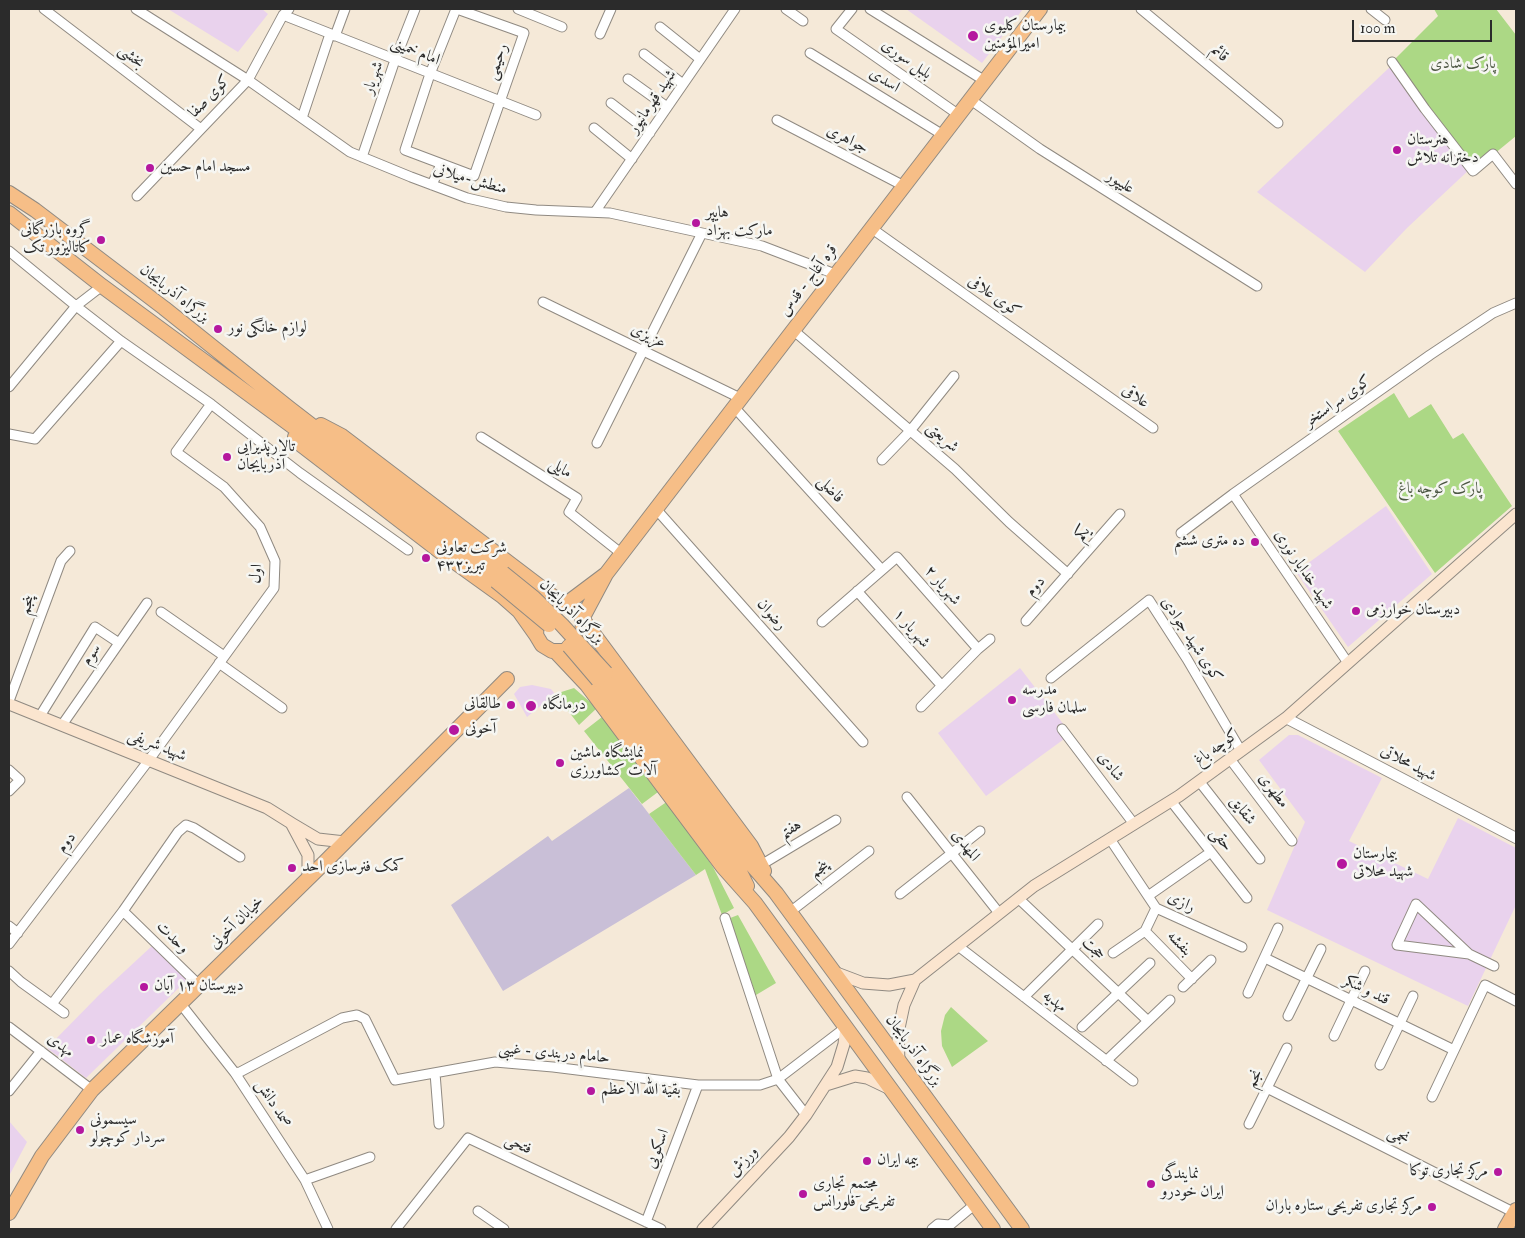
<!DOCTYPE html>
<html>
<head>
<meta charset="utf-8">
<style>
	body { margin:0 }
	#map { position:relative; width:1525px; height:1238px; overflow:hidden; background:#f5e9d8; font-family:"IM FELL Double Pica",serif }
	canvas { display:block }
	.frame { position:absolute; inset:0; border:10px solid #2b2b2b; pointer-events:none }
	.scale { position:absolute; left:1352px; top:20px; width:140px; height:22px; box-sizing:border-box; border:2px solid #2b2b2b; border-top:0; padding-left:6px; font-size:15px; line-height:18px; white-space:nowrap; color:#2b2b2b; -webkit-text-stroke:4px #f6f6f2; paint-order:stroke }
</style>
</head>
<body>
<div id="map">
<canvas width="1525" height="1238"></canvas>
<div class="frame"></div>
<div class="scale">100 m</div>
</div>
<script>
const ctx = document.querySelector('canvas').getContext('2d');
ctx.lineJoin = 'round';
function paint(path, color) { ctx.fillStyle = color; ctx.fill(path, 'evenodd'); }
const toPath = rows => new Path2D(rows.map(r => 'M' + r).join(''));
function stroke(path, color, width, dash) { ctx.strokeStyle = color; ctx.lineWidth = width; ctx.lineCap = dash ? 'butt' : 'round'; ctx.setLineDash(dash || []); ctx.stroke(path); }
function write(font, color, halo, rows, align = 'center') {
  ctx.font = font + ' "IM FELL Double Pica",Amiri,serif'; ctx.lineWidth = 5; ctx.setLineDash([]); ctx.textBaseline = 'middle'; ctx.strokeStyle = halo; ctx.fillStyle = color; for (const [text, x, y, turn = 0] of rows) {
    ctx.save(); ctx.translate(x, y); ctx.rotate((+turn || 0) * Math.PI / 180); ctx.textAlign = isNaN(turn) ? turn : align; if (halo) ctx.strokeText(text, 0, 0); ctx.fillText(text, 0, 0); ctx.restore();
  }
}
paint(toPath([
	[168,9,262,9,268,14,238,52],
	[906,9,1023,9,982,63],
	[1391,66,1471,168,1407,228,1365,272,1257,192],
	[1386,506,1432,574,1348,647,1296,572],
	[1020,668,1071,734,986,796,938,733],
	[532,685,551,689,555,694,527,717,514,694,520,687],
	[1289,735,1298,735,1382,778,1349,841,1428,879,1458,818,1516,848,1516,905,1468,1006,1267,910,1305,822,1259,760],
	[153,945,188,979,86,1078,47,1048,99,995],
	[9,1121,27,1142,9,1176]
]), '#e9d2ed');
paint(toPath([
	[629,788,696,875,503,991,451,905,548,836,552,841]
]), '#c9bfd7');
paint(toPath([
	[1434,9,1496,9,1516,35,1516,136,1477,168,1392,62,1438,16],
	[1394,393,1409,418,1431,404,1453,439,1463,433,1512,506,1435,573,1338,431],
	[574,688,597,708,579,725,555,694],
	[602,717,658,792,642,804,584,731],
	[668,801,713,867,734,908,722,915,705,869,696,875,649,814],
	[738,915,776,983,751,998,725,920],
	[951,1007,988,1041,952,1067,942,1046,941,1031,945,1015]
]), '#acd885');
const minor = toPath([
	[44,9,201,129],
	[136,9,248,80,350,152,411,177,467,198,506,207,536,210,610,213,762,246,835,274],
	[456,9,430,74,405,150,474,176,524,33,457,9],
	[518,9,562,27],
	[786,9,803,21],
	[852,9,836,29,959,115],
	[870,9,985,81],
	[1141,9,1278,123],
	[1371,9,1385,20],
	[283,15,536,115],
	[660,27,700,59],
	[600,34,611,9],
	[335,36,345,9],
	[810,53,943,135],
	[644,54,683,84],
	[1392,62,1425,109,1473,171,1493,154,1516,184],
	[628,79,667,107],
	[971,100,1040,149,1257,286],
	[611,103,650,133],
	[302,118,330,34],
	[777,120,904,186],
	[594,128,632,159],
	[362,157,395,60,415,9],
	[432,185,441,164],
	[137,196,248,80,283,15,289,9],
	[595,212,735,9],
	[871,228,1153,428],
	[9,251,76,306,102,286],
	[543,302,740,398],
	[793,330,955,469,1009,522,1068,574],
	[9,387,76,306,121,341,211,404,300,473,408,550],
	[734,407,882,570,822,622],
	[9,434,35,439,121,341],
	[481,437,577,498,569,512,622,554],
	[597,443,702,233],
	[882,460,910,431,954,376],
	[1233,494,1348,663],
	[656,509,863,742],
	[1181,533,1233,494,1430,355,1493,313,1516,303],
	[882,570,897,557,978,649],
	[857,591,942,686],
	[161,612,224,656],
	[1026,621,1120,514],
	[219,663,282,708],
	[1051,678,1149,600,1187,659,1241,751],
	[9,701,61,561,70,551],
	[921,707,978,649,990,639],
	[40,716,95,627,119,643],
	[62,725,147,603],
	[1062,729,1134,824],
	[1230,759,1292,841],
	[9,770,20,780,9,791],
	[1199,781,1260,859],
	[907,797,999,913],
	[1171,801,1247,898],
	[1110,839,1156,908,1242,947],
	[761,865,836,820],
	[900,894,980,831],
	[1148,896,1211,852],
	[1018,898,1148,1021],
	[123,911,199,985],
	[790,912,869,851],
	[725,918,778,1079,806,1115],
	[9,926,18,933],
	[1145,931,1192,979],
	[9,944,149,760,274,588,275,561,260,527,224,487,176,452,211,404],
	[958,946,1133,1081],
	[1113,953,1145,931,1156,908],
	[1469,954,1397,945,1416,904,1469,954,1494,966],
	[1265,958,1454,1050],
	[9,971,21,982,64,1013],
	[1183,987,1211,960],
	[1248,993,1278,928],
	[1024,997,1098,924],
	[180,1003,235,1073,305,1180,328,1229],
	[52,1004,123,911,178,832,186,825,194,828,240,857],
	[1288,1016,1321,949],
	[9,1027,92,1090],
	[1082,1027,1150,963],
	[1334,1036,1365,971],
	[1106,1061,1170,1000],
	[1380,1065,1413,996],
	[235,1073,240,1072,342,1018,357,1015,365,1019,395,1080,495,1062,553,1067,698,1085,760,1085,778,1079,846,1027],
	[435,1073,439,1124],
	[1267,1088,1515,1213],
	[9,1091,41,1051],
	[1432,1097,1485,985,1516,1001],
	[1249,1124,1287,1048],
	[305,1180,370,1157],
	[478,1211,504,1229],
	[646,1222,698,1085],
	[396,1229,468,1138,661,1229],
	[932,1229,938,1224,950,1225],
	[948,1229,950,1225,974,1205]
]);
const tertiary = toPath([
	[1286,718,1516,838]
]);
const secondary = toPath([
	[9,704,267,808,291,823],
	[308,878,308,855,291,823,318,839,345,842],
	[834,972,863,983,889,985,915,980,904,1005,898,1033,899,1062],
	[915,980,1034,886,1179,796,1286,718,1516,514],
	[826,1085,855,1076,867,1078,890,1089],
	[703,1229,789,1137,806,1115,837,1067,844,1044,846,1027]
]);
const primary = toPath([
	[606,574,1040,9],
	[566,604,606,574,582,619],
	[9,1213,42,1156,92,1090,325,862,507,679],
	[1505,1229,1516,1210]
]);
const trunk = toPath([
	[9,193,35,210,164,308,289,408,503,573],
	[9,213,102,286,341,462,496,581],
	[321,425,342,436,563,604],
	[295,437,300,444,438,550,502,596,519,611,536,635],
	[566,604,577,610,584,621,581,634,565,651,552,651,542,645,536,635,537,622,553,606,566,604],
	[584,621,751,846,764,871],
	[555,651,587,685,723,867,755,903,993,1229],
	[606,673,743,855,776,893,1022,1229],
	[598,680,735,862,747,886]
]);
stroke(minor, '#908a82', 11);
stroke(tertiary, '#908a82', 12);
stroke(secondary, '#908a82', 13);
stroke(primary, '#908a82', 16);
stroke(trunk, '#908a82', 16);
stroke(minor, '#fff', 9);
stroke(tertiary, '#fff', 10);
stroke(secondary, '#fbe5cf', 11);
stroke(primary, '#f6be87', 14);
stroke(trunk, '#f6be87', 14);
const trunkBridge = toPath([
	[503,573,534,598,562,625,606,673],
	[496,581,549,625],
	[569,646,598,680]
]);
stroke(trunkBridge, '#908a82', 16, []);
stroke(trunkBridge, '#f6be87', 14);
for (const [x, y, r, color] of [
	[973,36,6,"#b5179e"],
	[1397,150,5,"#b5179e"],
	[150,168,5,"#b5179e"],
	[696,223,5,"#b5179e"],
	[101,240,5,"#b5179e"],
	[218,329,5,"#b5179e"],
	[227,457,5,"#b5179e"],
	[1255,542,5,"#b5179e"],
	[426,558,5,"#b5179e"],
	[1356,611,5,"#b5179e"],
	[1012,700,5,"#b5179e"],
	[511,705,5,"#b5179e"],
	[531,706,6,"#b5179e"],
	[454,730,6,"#b5179e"],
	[560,763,5,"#b5179e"],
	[1342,864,6,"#b5179e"],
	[292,868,5,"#b5179e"],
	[144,987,5,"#b5179e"],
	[91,1040,5,"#b5179e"],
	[591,1091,5,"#b5179e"],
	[80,1130,5,"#b5179e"],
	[867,1161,5,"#b5179e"],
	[1498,1172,5,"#b5179e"],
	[1151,1184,5,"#b5179e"],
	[803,1194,5,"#b5179e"],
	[1432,1207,5,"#b5179e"]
]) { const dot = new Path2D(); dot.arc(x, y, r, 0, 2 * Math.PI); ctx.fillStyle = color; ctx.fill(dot); stroke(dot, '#f6f6f2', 2); }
write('16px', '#2b2b2b', '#f6f6f2', [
	["بیمارستان کلیوی",984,27],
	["امیرالمؤمنین",984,45],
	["هنرستان",1407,141],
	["دخترانه تلاش",1407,159],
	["مسجد امام حسین",160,168],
	["هایپر",706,214],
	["مارکت بهزاد",706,232],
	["گروه بازرگانی",91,231,"right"],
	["کاتالیزور تک",91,249,"right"],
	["لوازم خانگی نور",228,329],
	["تالارپذیرایی",237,448],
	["آذربایجان",237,466],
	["ده متری ششم",1245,542,"right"],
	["شرکت تعاونی",436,549],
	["۴۳۲تبریز",436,567],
	["دبیرستان خوارزمی",1366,611],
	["مدرسه",1022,691],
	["سلمان فارسی",1022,709],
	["طالقانی",501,705,"right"],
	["درمانگاه",542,706],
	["آخونی",465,730],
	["نمایشگاه ماشین",570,754],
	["آلات کشاورزی",570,772],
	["بیمارستان",1353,855],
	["شهید محلاتی",1353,873],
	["کمک فنرسازی احد",302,868],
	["دبیرستان ۱۳ آبان",154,987],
	["آموزشگاه عمار",101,1040],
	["بقیة الله الاعظم",601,1091],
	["سیسمونی",90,1121],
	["سردار کوچولو",90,1139],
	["بیمه ایران",877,1161],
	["مرکز تجاری توکا",1488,1172,"right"],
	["نمایندگی",1161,1175],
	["ایران خودرو",1161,1193],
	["مجتمع تجاری",813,1185],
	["تفریحی فلورانس",813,1203],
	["مرکز تجاری تفریحی ستاره باران",1422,1207,"right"]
], 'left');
write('16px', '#2b2b2b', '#f6f6f2', [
	["امام خمینی",415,52,22],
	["قائم",1219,54,40],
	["بخشی",131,57,38],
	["بلبل سوری",906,60,35],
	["رحیمی",498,62,-71],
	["شهریار",374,78,-71],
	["اسدی",884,81,32],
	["کوی صفا",210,97,-46],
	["شهید قهرمانپور",653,102,-56],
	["جواهری",847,140,27],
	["منطش-میلانی",470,180,16],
	["علیپور",1120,183,32],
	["قره آغاج - قدس",809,281,-53],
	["بزرگراه آذربایجان",174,294,38],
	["کوی علافی",994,297,35],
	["عزیزی",648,337,26],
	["علاقی",1135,397,35],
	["کوی سراستخر",1338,402,-35],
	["شریعتی",942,438,41],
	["مایلی",560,469,32],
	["فاضلی",830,490,48],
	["یکم",1083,534,-49],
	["شهید خدایار نوری",1303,570,56],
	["اول",257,574,-84],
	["شهریار ۲",942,586,49],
	["دوم",1036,587,-49],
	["پنجم",28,605,-70],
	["بزرگراه آذربایجان",571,612,45],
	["رضوان",771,615,49],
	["شهریار ۱",911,629,48],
	["کوی شهید جوادی",1191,640,57],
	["سوم",92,655,-55],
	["شهید شریفی",157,746,22],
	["کوچه باغ",1217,748,-36],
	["شهید محلاتی",1408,764,28],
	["شادی",1110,767,53],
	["مطهری",1273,791,53],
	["شقایق",1242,811,52],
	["هفتم",791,830,-31],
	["حقی",1221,840,52],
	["دوم",67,843,-53],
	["المهدی",965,846,52],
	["پنجم",820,870,-38],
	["رازی",1181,903,26],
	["خیابان آخونی",237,923,-44],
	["وحدت",172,938,44],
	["بنفشه",1179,944,46],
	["حجت",1093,949,44],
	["قند و شکر",1366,991,26],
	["مهدیه",1054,1002,38],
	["مهدی",60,1046,38],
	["بزرگراه آذربایجان",913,1051,54],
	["حامام دربندی - غیبی",554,1054,5],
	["نجم",1255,1079,-63],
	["صمد دانش",273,1104,57],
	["نجمی",1398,1137,27],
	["فتحی",518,1145,25],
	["اسکویی",658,1149,-69],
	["ورزش",744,1162,-47]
]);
write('16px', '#4b5642', '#f6f6f2', [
	["پارک شادی",1463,65],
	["پارک کوچه باغ",1440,490]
]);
</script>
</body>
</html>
